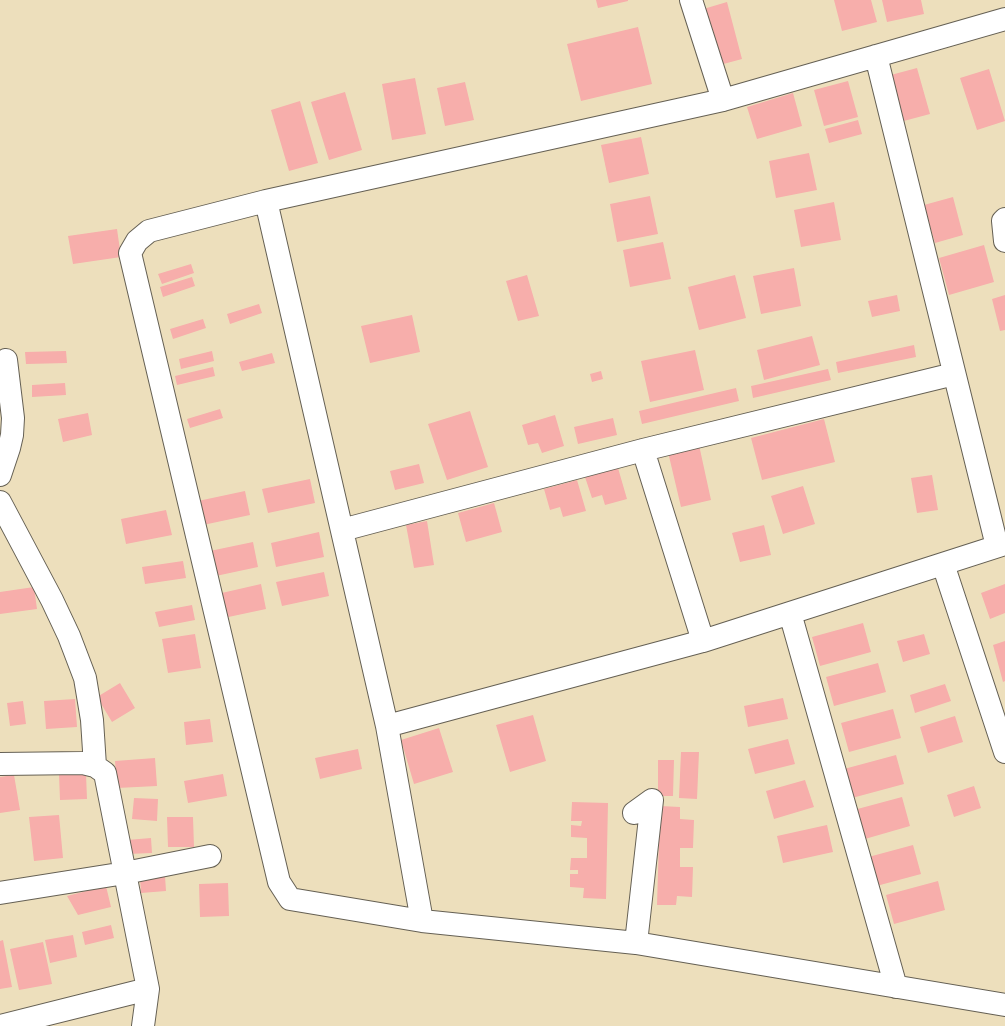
<!DOCTYPE html>
<html>
<head>
<meta charset="utf-8">
<style>
	body { margin:0 }
	canvas { display:block; background:#eddfbc }
</style>
</head>
<body>
<canvas width="1005" height="1026"></canvas>
<script>
const ctx = document.querySelector('canvas').getContext('2d');
ctx.lineJoin = 'round';
function paint(path, color) { ctx.fillStyle = color; ctx.fill(path, 'evenodd'); }
const toPath = rows => new Path2D(rows.map(r => 'M' + r).join(''));
function stroke(path, color, width, dash) { ctx.strokeStyle = color; ctx.lineWidth = width; ctx.lineCap = dash ? 'butt' : 'round'; ctx.setLineDash(dash || []); ctx.stroke(path); }
paint(toPath([
	[596,0,628,0,628,1,598,8],
	[834,0,871,0,877,22,842,31],
	[882,0,921,0,924,14,887,22],
	[727,2,742,59,716,66,700,10],
	[638,27,652,84,581,101,567,44],
	[917,68,930,114,900,122,887,76],
	[989,69,1005,121,977,130,960,78],
	[415,78,426,134,392,140,382,84],
	[848,81,858,117,824,126,814,90],
	[465,82,474,120,445,126,437,88],
	[345,92,362,150,329,160,311,102],
	[793,93,802,126,757,139,747,107],
	[300,101,318,163,289,171,271,110],
	[858,120,862,134,829,143,825,129],
	[641,137,649,174,609,183,601,145],
	[809,153,817,190,776,198,769,161],
	[650,196,658,234,617,242,610,204],
	[953,197,963,235,935,243,924,205],
	[834,202,841,240,801,247,794,210],
	[117,229,121,257,73,264,68,236],
	[663,242,671,279,630,287,623,250],
	[984,245,994,282,949,295,939,258],
	[191,264,194,273,162,284,158,274],
	[794,268,801,306,761,314,753,276],
	[527,275,539,316,518,321,506,281],
	[735,275,746,318,699,330,688,287],
	[192,277,195,286,163,297,160,287],
	[897,295,900,311,872,317,868,301],
	[1005,295,1005,330,1000,331,992,299],
	[259,304,262,313,230,324,227,314],
	[412,315,420,352,370,363,361,326],
	[203,319,206,328,173,339,170,329],
	[812,336,820,365,764,380,757,350],
	[914,345,916,357,838,373,836,362],
	[695,350,704,390,650,402,641,361],
	[66,351,67,363,26,364,25,352],
	[212,351,214,361,181,369,179,359],
	[272,353,275,363,242,371,239,362],
	[213,367,215,376,177,385,175,376],
	[828,369,831,380,753,398,751,386],
	[601,371,603,379,592,382,590,374],
	[65,383,66,395,32,397,32,385],
	[736,388,739,401,642,424,639,411],
	[220,409,223,418,190,428,187,419],
	[470,411,488,467,447,480,428,424],
	[88,413,92,435,63,442,58,419],
	[555,415,564,446,542,453,538,443,528,445,522,425],
	[613,418,617,435,578,444,574,427],
	[824,419,835,462,762,480,751,438],
	[699,445,711,500,681,507,668,452],
	[419,464,424,483,395,490,390,471],
	[618,468,627,499,605,505,602,495,592,498,585,477],
	[932,475,938,510,917,513,911,478],
	[310,479,315,503,268,513,262,489],
	[577,480,586,511,563,517,560,507,550,510,544,489],
	[803,486,815,524,783,534,771,496],
	[245,491,250,515,203,525,198,501],
	[494,503,502,532,466,542,458,513],
	[166,510,172,535,126,544,121,519],
	[427,521,434,565,414,568,406,525],
	[764,525,771,555,740,562,732,533],
	[319,532,324,557,276,567,271,543],
	[253,542,258,567,211,577,205,552],
	[183,561,186,578,145,584,142,567],
	[324,572,329,596,282,606,276,582],
	[261,584,266,609,219,619,213,595],
	[1005,584,1005,613,990,619,981,593],
	[34,587,37,609,0,614,0,592],
	[192,605,195,620,159,627,155,612],
	[863,623,871,652,820,666,812,637],
	[195,634,201,668,168,673,162,639],
	[924,634,930,654,903,662,897,641],
	[1005,641,1005,681,1003,682,993,645],
	[878,663,886,692,834,706,826,677],
	[120,683,135,708,112,722,97,697],
	[945,684,951,701,915,713,910,695],
	[783,698,788,719,748,727,744,706],
	[75,699,77,727,46,729,44,701],
	[23,701,26,724,10,726,7,703],
	[893,709,901,738,849,752,841,723],
	[533,715,546,761,510,772,496,725],
	[955,716,963,742,928,753,920,727],
	[210,719,213,742,186,745,184,722],
	[439,728,453,772,414,784,401,740],
	[788,739,795,764,755,774,748,749],
	[358,749,362,769,320,779,315,758],
	[681,752,699,752,697,799,679,798],
	[896,755,904,784,852,798,844,769],
	[155,758,157,786,117,788,115,761],
	[658,760,674,760,673,796,658,796],
	[59,774,86,774,87,799,60,800],
	[223,774,227,796,188,803,184,781],
	[14,775,20,810,0,813,0,777],
	[805,780,814,807,774,819,766,791],
	[974,786,981,808,954,817,947,795],
	[902,797,910,826,858,841,850,811],
	[134,798,158,799,157,821,132,819],
	[572,802,608,803,606,899,583,898,584,888,570,887,570,874,578,874,578,870,570,870,571,858,587,858,587,838,571,837,571,825,581,826,582,821,571,821],
	[660,806,680,807,680,819,694,820,693,848,680,848,680,867,693,867,692,897,677,896,676,905,657,905],
	[59,815,63,858,34,861,29,817],
	[167,817,193,817,194,847,168,847],
	[827,825,833,852,783,863,777,836],
	[151,838,152,853,128,854,127,840],
	[913,845,921,874,869,888,861,859],
	[165,876,166,891,141,893,140,877],
	[938,881,945,910,894,924,886,895],
	[228,883,229,916,200,917,199,884],
	[106,886,111,907,78,915,67,896],
	[111,925,114,938,85,945,82,932],
	[73,935,77,957,50,963,45,940],
	[3,940,12,987,0,989,0,941],
	[43,942,52,984,19,990,10,949]
]), '#f7aeab');
const minor = toPath([
	[691,0,723,100],
	[1005,19,723,100,266,201,149,231,137,241,130,253,279,882,290,899,422,921,636,943,1005,1005],
	[876,56,997,546],
	[266,201,387,726],
	[1005,219,1003,221,1005,241],
	[643,450,703,641],
	[0,475,9,448,12,435,13,418,6,360],
	[0,502,52,600,69,636,85,678,92,720,95,766],
	[342,530,643,450,954,374],
	[943,564,1005,752],
	[790,613,896,987],
	[0,764,83,763,95,766,105,773,148,989,143,1026],
	[634,813,652,800,636,943],
	[0,893,125,873,210,856],
	[422,921,387,726,703,641,1005,544],
	[0,1026,148,989]
]);
stroke(minor, '#656054', 24);
stroke(minor, '#fff', 22);
</script>
</body>
</html>
